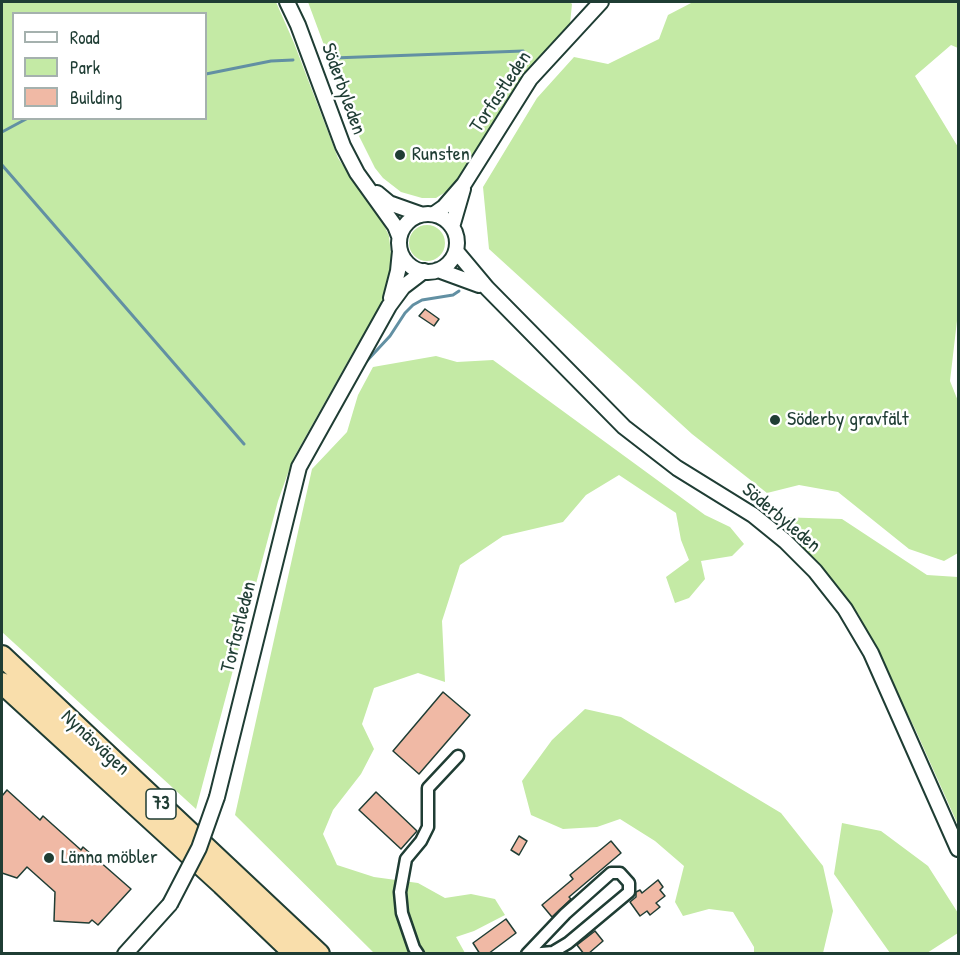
<!DOCTYPE html>
<html>
<head>
<meta charset="utf-8">
<style>
	body { margin:0 }
	#map { position:relative; width:960px; height:955px; overflow:hidden; background:#fff; font-family:"Patrick Hand",sans-serif }
	canvas { display:block }
	.frame { position:absolute; inset:0; border:3px solid #1f3d34; pointer-events:none }
	.legend { position:absolute; left:12px; top:12px; width:195px; height:108px; box-sizing:border-box; background:#fff; border:2px solid #a5b1ae; margin:0; padding:8px 10px; list-style:none; font-size:18px; color:#1f3d34 }
	.legend li { display:flex; align-items:center; gap:12px; height:30px }
	.legend b { width:30px; border:2px solid #a5b1ae }
</style>
</head>
<body>
<div id="map">
<canvas width="960" height="955"></canvas>
<div class="frame"></div>
<ul class="legend">
<li><b style="height:8px;background:#fff"></b>Road</li>
<li><b style="height:16px;background:#c4eaa5"></b>Park</li>
<li><b style="height:16px;background:#f0b9a5"></b>Building</li>
</ul>
</div>
<script>
const ctx = document.querySelector('canvas').getContext('2d');
ctx.lineJoin = 'round';
function paint(path, color) { ctx.fillStyle = color; ctx.fill(path, 'evenodd'); }
const toPath = rows => new Path2D(rows.map(r => 'M' + r).join(''));
function stroke(path, color, width, dash) { ctx.strokeStyle = color; ctx.lineWidth = width; ctx.lineCap = dash ? 'butt' : 'round'; ctx.setLineDash(dash || []); ctx.stroke(path); }
function write(font, color, halo, rows, align = 'center') {
  ctx.font = font + ' "Patrick Hand",sans-serif'; ctx.lineWidth = 5; ctx.setLineDash([]); ctx.textBaseline = 'middle'; ctx.strokeStyle = halo; ctx.fillStyle = color; for (const [text, x, y, turn = 0] of rows) {
    ctx.save(); ctx.translate(x, y); ctx.rotate((+turn || 0) * Math.PI / 180); ctx.textAlign = isNaN(turn) ? turn : align; if (halo) ctx.strokeText(text, 0, 0); ctx.fillText(text, 0, 0); ctx.restore();
  }
}
paint(toPath([
	[2,2,276,2,294,43,338,158,359,190,379,214,389,236,392,264,383,304,353,352,293,459,278,501,196,809,2,632],
	[14,14,206,14,206,118,14,118],
	[308,2,570,2,572,4,570,24,511,96,452,188,436,198,422,198,401,192,383,178,375,168,354,126],
	[693,2,958,2,958,48,951,45,915,76,958,147,958,312,950,381,958,401,958,553,944,561,909,549,838,492,799,485,767,493,692,434,489,249,483,187,537,98,574,57,608,64,659,39,668,15],
	'409 243a18 18 0 1 1 36 0a18 18 0 1 1-36 0Z',
	[436,356,457,362,493,360,705,515,730,527,744,544,732,556,701,561,705,579,689,598,675,603,666,577,689,560,681,540,676,513,619,475,586,495,563,522,503,536,460,565,442,621,445,682,418,673,374,688,362,724,374,749,361,774,333,810,323,834,337,865,374,877,418,883,445,898,471,894,495,899,505,915,474,931,456,937,465,953,374,953,235,815,312,469,347,432,358,395,373,367],
	[776,517,842,519,927,575,958,577,958,825,916,731,859,615],
	[585,709,621,717,781,813,823,866,833,911,823,953,754,953,754,947,733,912,709,909,683,916,675,902,684,866,655,841,620,819,597,827,563,829,531,815,522,781,552,740],
	[842,823,881,831,928,866,958,913,958,933,927,953,890,953,834,874]
]), '#c4eaa5');
stroke(toPath([
	[333,58,523,51],
	[206,74,271,61,293,60],
	[2,132,28,118],
	[2,165,244,444],
	[364,364,390,336,405,313,413,305,422,300,453,295,459,291]
]), '#6290a3', 3);
const building = toPath([
	[425,309,439,319,434,326,419,316,425,309],
	[443,692,470,715,419,774,393,751,443,692],
	[7,790,40,820,43,816,81,850,83,847,131,889,98,925,92,920,89,923,54,921,55,892,27,867,17,878,2,873,2,796,7,790],
	[376,792,417,831,401,849,359,810,376,792],
	[519,836,527,841,519,855,511,850,519,836],
	[611,841,621,853,569,897,571,899,552,917,542,905,573,879,570,875,611,841],
	[658,880,663,887,660,890,665,896,656,903,660,907,650,915,647,911,640,916,630,902,636,897,636,892,640,890,642,893,658,880],
	[506,919,516,933,488,954,480,954,473,943,506,919],
	[595,931,603,941,588,954,584,954,577,945,595,931]
]);
paint(building, '#f0b9a5');
stroke(building, '#1f3d34', 1.5);
const minor = toPath([
	[418,954,414,948,402,913,400,892,406,859,421,841,428,827,428,788,458,756],
	[527,954,565,914,611,873,620,873,629,883,629,892,568,943,553,952,531,954]
]);
const tertiary = toPath([
	[287,2,298,25,343,146,357,173,395,226,399,236],
	[377,193,389,203,420,214],
	[434,214,444,207,464,184,530,79,601,2],
	'399 243a29 29 0 1 1 58 0a29 29 0 1 1-58 0Z',
	[452,227,463,189],
	[456,251,487,288,624,427,677,468,753,515,785,541,815,571,845,609,871,653,958,849],
	[438,270,479,285],
	[391,298,398,271,400,251],
	[217,797,299,467,389,306,403,287,424,271],
	[125,954,170,904]
]);
const motorway = toPath([
	[2,656,319,954],
	[2,683,222,884,295,954]
]);
stroke(minor, '#1f3d34', 15);
stroke(tertiary, '#1f3d34', 18);
stroke(motorway, '#1f3d34', 24);
stroke(minor, '#fff', 10);
stroke(tertiary, '#fff', 14);
stroke(motorway, '#f9deab', 20);
const tertiaryBridge = toPath([
	[170,904,199,848,217,797]
]);
stroke(tertiaryBridge, '#1f3d34', 18, []);
stroke(tertiaryBridge, '#fff', 14);
for (const [x, y, r, color] of [
	[400,155,6,"#1f3d34"],
	[775,420,6,"#1f3d34"],
	[49,858,6,"#1f3d34"]
]) { const dot = new Path2D(); dot.arc(x, y, r, 0, 2 * Math.PI); ctx.fillStyle = color; ctx.fill(dot); stroke(dot, '#fff', 2); }
for (const [x, y, w] of [
	[161,804,30]
]) { const box = new Path2D(); box.roundRect(x - w / 2, y - 15, w, 30, 4.5); ctx.fillStyle = '#fff'; ctx.fill(box); stroke(box, '#1f3d34', 1.5); }
write('bold 18px', '#1f3d34', null, [
	["73",161,804]
]);
write('20px', '#1f3d34', '#fff', [
	["Söderbyleden",343,89,70],
	["Torfastleden",501,92,-56],
	["Söderbyleden",781,518,40],
	["Torfastleden",239,627,-76],
	["Nynäsvägen",95,743,43]
]);
write('20px', '#1f3d34', '#fff', [
	["Runsten",412,155],
	["Söderby gravfält",787,420],
	["Länna möbler",61,858]
], 'left');
</script>
</body>
</html>
